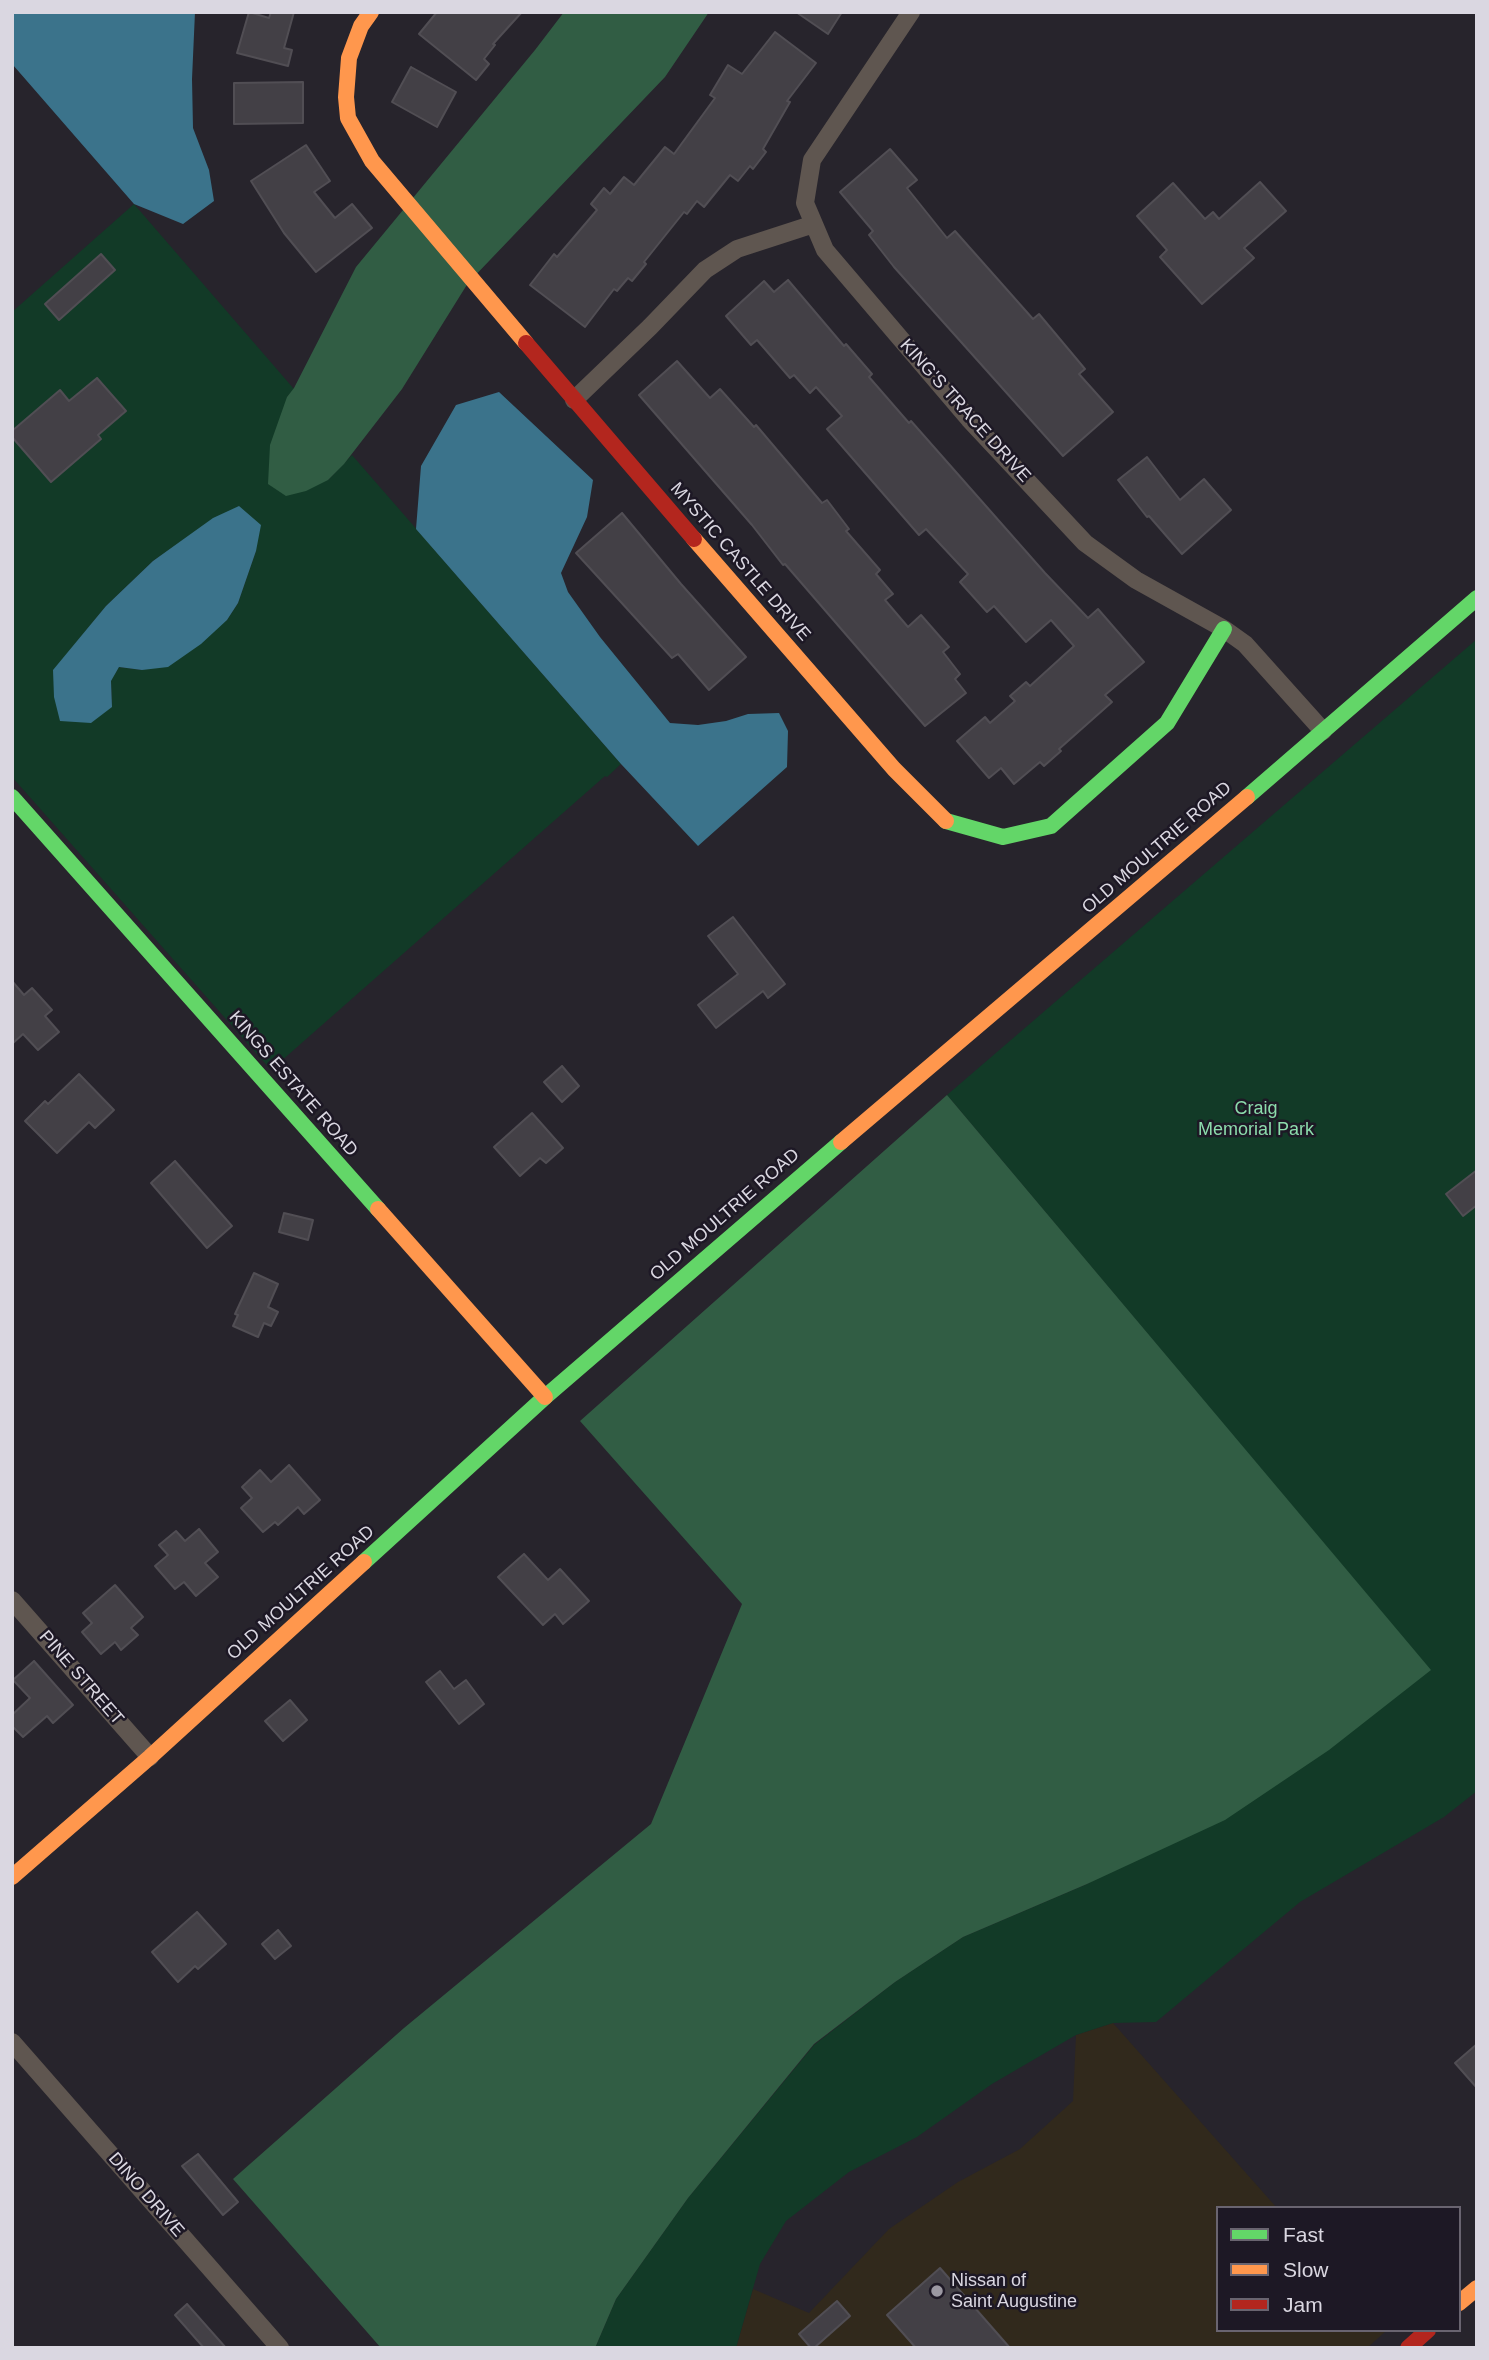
<!DOCTYPE html>
<html>
<head>
<meta charset="utf-8">
<style>
	body { margin:0 }
	#map { position:relative; width:1489px; height:2360px; overflow:hidden; background:#27242c; font-family:Arial,sans-serif }
	canvas { display:block }
	.frame { position:absolute; inset:0; border:14px solid #dad7e1; pointer-events:none }
	.legend { position:absolute; left:1216px; top:2206px; width:245px; height:126px; box-sizing:border-box; background:#1d1825; border:2px solid #696470; margin:0; padding:9px 12px; list-style:none; font-size:21px; color:#dad7e1 }
	.legend li { display:flex; align-items:center; gap:14px; height:35px }
	.legend b { width:35px; border:2px solid #696470 }
</style>
</head>
<body>
<div id="map">
<canvas width="1489" height="2360"></canvas>
<div class="frame"></div>
<ul class="legend">
<li><b style="height:9px;background:#63d668"></b>Fast</li>
<li><b style="height:9px;background:#ff974d"></b>Slow</li>
<li><b style="height:9px;background:#b3261e"></b>Jam</li>
</ul>
</div>
<script>
const ctx = document.querySelector('canvas').getContext('2d');
ctx.lineJoin = 'round';
function paint(path, color) { ctx.fillStyle = color; ctx.fill(path, 'evenodd'); }
const toPath = rows => new Path2D(rows.map(r => 'M' + r).join(''));
function stroke(path, color, width, dash) { ctx.strokeStyle = color; ctx.lineWidth = width; ctx.lineCap = dash ? 'butt' : 'round'; ctx.setLineDash(dash || []); ctx.stroke(path); }
function write(font, color, halo, rows, align = 'center') {
  ctx.font = font + ' Arial,sans-serif'; ctx.lineWidth = 5; ctx.setLineDash([]); ctx.textBaseline = 'middle'; ctx.strokeStyle = halo; ctx.fillStyle = color; for (const [text, x, y, turn = 0] of rows) {
    ctx.save(); ctx.translate(x, y); ctx.rotate((+turn || 0) * Math.PI / 180); ctx.textAlign = isNaN(turn) ? turn : align; if (halo) ctx.strokeText(text, 0, 0); ctx.fillText(text, 0, 0); ctx.restore();
  }
}
paint(toPath([
	[1113,2023,1277,2208,1218,2208,1218,2330,1386,2331,1367,2348,736,2348,753,2289,809,2313,889,2229,958,2182,1020,2149,1073,2101,1076,2035]
]), '#31291c');
paint(toPath([
	[134,204,294,389,287,397,328,480,352,455,621,764,607,777,605,776,271,1070,12,777,12,312],
	[213,519,256,551,238,603,227,620,142,670,119,667,111,680,112,707,53,671,106,606,153,561],
	[1477,639,1477,1791,1444,1817,1300,1902,1156,2022,1113,2023,1076,2035,992,2084,917,2137,849,2172,786,2221,760,2264,736,2348,595,2348,616,2299,688,2198,814,2045,895,1982,963,1937,1087,1884,1430,1670,947,1095]
]), '#123a27');
paint(toPath([
	[564,12,709,12,665,77,468,283,402,389,344,464,328,480,306,491,286,496,268,484,270,445,287,397,294,388,356,267,535,50],
	[947,1095,1431,1670,1329,1750,1225,1820,1087,1884,963,1937,895,1982,814,2044,688,2198,616,2299,595,2348,381,2348,233,2179,404,2028,651,1824,742,1604,580,1421]
]), '#315d44');
paint(toPath([
	[12,12,195,12,192,79,193,128,209,170,214,201,183,224,134,204,13,65],
	[499,392,593,480,587,517,561,573,568,592,600,637,670,723,698,725,726,721,748,714,779,713,788,731,787,767,698,846,621,764,416,529,421,466,456,405],
	[239,506,261,525,256,551,238,603,227,620,201,644,168,667,142,670,119,667,111,681,112,707,91,723,60,721,54,697,53,670,106,606,153,561,213,518]
]), '#3b738b');
const building = toPath([
	[249,12,269,18,271,12,294,12,284,48,292,50,288,66,237,53,249,12],
	[437,12,522,12,493,44,495,45,484,59,489,64,476,80,419,34,437,12],
	[796,12,842,12,828,34,796,12],
	[775,32,816,63,787,101,790,102,763,149,766,152,753,169,750,166,738,181,730,175,704,207,697,201,687,214,684,212,644,262,646,264,632,281,628,278,617,291,614,289,585,327,530,285,554,254,557,257,597,210,591,204,604,188,610,194,624,177,634,185,665,147,674,154,715,98,710,95,728,65,742,74,775,32],
	[411,67,456,92,437,127,392,102,411,67],
	[303,82,303,123,234,124,234,83,303,82],
	[306,145,330,181,314,192,335,218,352,204,372,228,316,272,284,233,251,181,306,145],
	[890,149,917,180,907,188,947,238,955,231,1033,319,1039,314,1085,369,1079,374,1113,412,1063,456,894,267,869,235,873,231,840,192,890,149],
	[1260,182,1286,211,1244,248,1254,258,1202,304,1160,257,1167,250,1137,216,1173,183,1205,219,1213,212,1219,219,1260,182],
	[101,254,115,270,59,320,45,304,101,254],
	[788,280,844,346,846,344,872,374,869,377,909,423,911,421,1045,573,1088,618,1098,609,1144,662,1105,695,1112,702,1059,749,1061,751,1044,766,1040,762,1014,784,1001,768,989,778,957,741,985,717,990,723,1015,701,1010,696,1026,682,1030,686,1074,646,1051,620,1026,642,994,606,987,612,960,582,968,574,926,529,919,535,827,429,842,416,816,387,810,393,794,375,790,378,757,340,751,345,726,316,764,281,774,292,788,280],
	[677,361,710,398,720,389,754,427,756,425,822,503,827,500,849,529,846,531,880,570,876,574,893,594,885,600,908,627,921,615,949,647,943,652,960,674,955,679,966,693,925,726,785,564,783,565,752,525,639,395,677,361],
	[97,378,126,411,98,435,101,439,51,482,12,437,12,431,60,390,69,401,97,378],
	[1147,457,1180,500,1204,479,1231,510,1182,554,1149,516,1147,517,1118,480,1147,457],
	[622,513,681,584,746,657,709,690,678,654,672,658,576,553,622,513],
	[733,917,785,984,768,998,763,991,716,1028,698,1005,738,974,708,936,733,917],
	[12,981,24,995,32,988,52,1010,45,1016,59,1032,38,1050,23,1034,12,1044,12,981],
	[562,1066,579,1086,562,1102,544,1082,562,1066],
	[79,1074,114,1110,95,1128,89,1122,57,1153,25,1121,45,1101,48,1104,79,1074],
	[532,1113,563,1148,546,1163,540,1158,520,1176,494,1147,532,1113],
	[175,1161,232,1226,207,1248,151,1183,175,1161],
	[1477,1170,1477,1205,1463,1216,1446,1194,1477,1170],
	[284,1213,313,1220,308,1240,279,1232,284,1213],
	[254,1273,278,1284,268,1307,278,1312,271,1326,264,1323,258,1337,233,1326,238,1315,235,1314,254,1273],
	[289,1465,320,1500,304,1514,298,1507,278,1525,275,1522,263,1532,241,1508,252,1498,242,1487,260,1470,271,1482,289,1465],
	[199,1529,218,1552,205,1563,218,1577,196,1596,184,1582,175,1589,155,1566,168,1555,159,1545,176,1531,185,1541,199,1529],
	[524,1554,548,1580,560,1569,589,1601,563,1624,555,1614,543,1625,498,1577,524,1554],
	[115,1585,143,1617,131,1628,138,1635,121,1650,115,1642,101,1654,82,1632,92,1623,83,1613,115,1585],
	[34,1661,73,1705,53,1723,47,1716,23,1737,12,1726,12,1715,30,1698,13,1680,34,1661],
	[440,1671,454,1689,466,1680,484,1704,459,1724,426,1682,440,1671],
	[290,1700,307,1720,283,1741,265,1721,290,1700],
	[197,1912,226,1944,198,1969,195,1966,178,1982,152,1952,197,1912],
	[278,1930,291,1946,275,1959,262,1944,278,1930],
	[1477,2044,1477,2088,1455,2063,1477,2044],
	[198,2154,238,2202,223,2215,182,2166,198,2154],
	[940,2268,1010,2348,916,2348,887,2315,940,2268],
	[837,2301,850,2316,814,2348,811,2348,799,2334,837,2301],
	[187,2304,226,2348,204,2348,175,2315,187,2304]
]);
paint(building, '#434046');
stroke(building, '#514e54', 2);
stroke(toPath([
	[911,12,812,160,805,203,825,250,969,419,1085,543,1136,580,1224,629,1245,644,1323,731],
	[574,400,650,327,705,270,737,249,814,224],
	[12,1600,150,1757],
	[12,2042,280,2348]
]), '#5f5650', 18);
stroke(toPath([
	[12,797,378,1209],
	[1247,797,1477,598],
	[946,821,1003,837,1051,826,1167,723,1224,629],
	[364,1562,545,1397,841,1142]
]), '#63d668', 16);
stroke(toPath([
	[371,12,361,26,349,58,346,97,348,118,372,161,526,343],
	[694,539,894,769,946,821],
	[841,1142,1247,797],
	[378,1209,545,1397],
	[12,1877,150,1757,364,1562],
	[1459,2303,1477,2288]
]), '#ff974d', 16);
stroke(toPath([
	[526,343,694,539],
	[1408,2348,1428,2330]
]), '#b3261e', 16);
for (const [x, y, r, color] of [
	[937,2291,7,"#9b98a2"]
]) { const dot = new Path2D(); dot.arc(x, y, r, 0, 2 * Math.PI); ctx.fillStyle = color; ctx.fill(dot); stroke(dot, '#1d1825', 2.5); }
write('18px', '#dad7e1', '#1d1825', [
	["KING'S TRACE DRIVE",965,411,48],
	["MYSTIC CASTLE DRIVE",740,562,49],
	["OLD MOULTRIE ROAD",1157,848,-41],
	["KINGS ESTATE ROAD",293,1084,49],
	["OLD MOULTRIE ROAD",725,1215,-41],
	["OLD MOULTRIE ROAD",301,1593,-42],
	["PINE STREET",81,1678,49],
	["DINO DRIVE",146,2195,49]
]);
write('18px', '#8cdcac', '#1d1825', [
	["Craig",1256,1109],
	["Memorial Park",1256,1130]
]);
write('18px', '#dad7e1', '#1d1825', [
	["Nissan of",951,2281],
	["Saint Augustine",951,2302]
], 'left');
</script>
</body>
</html>
